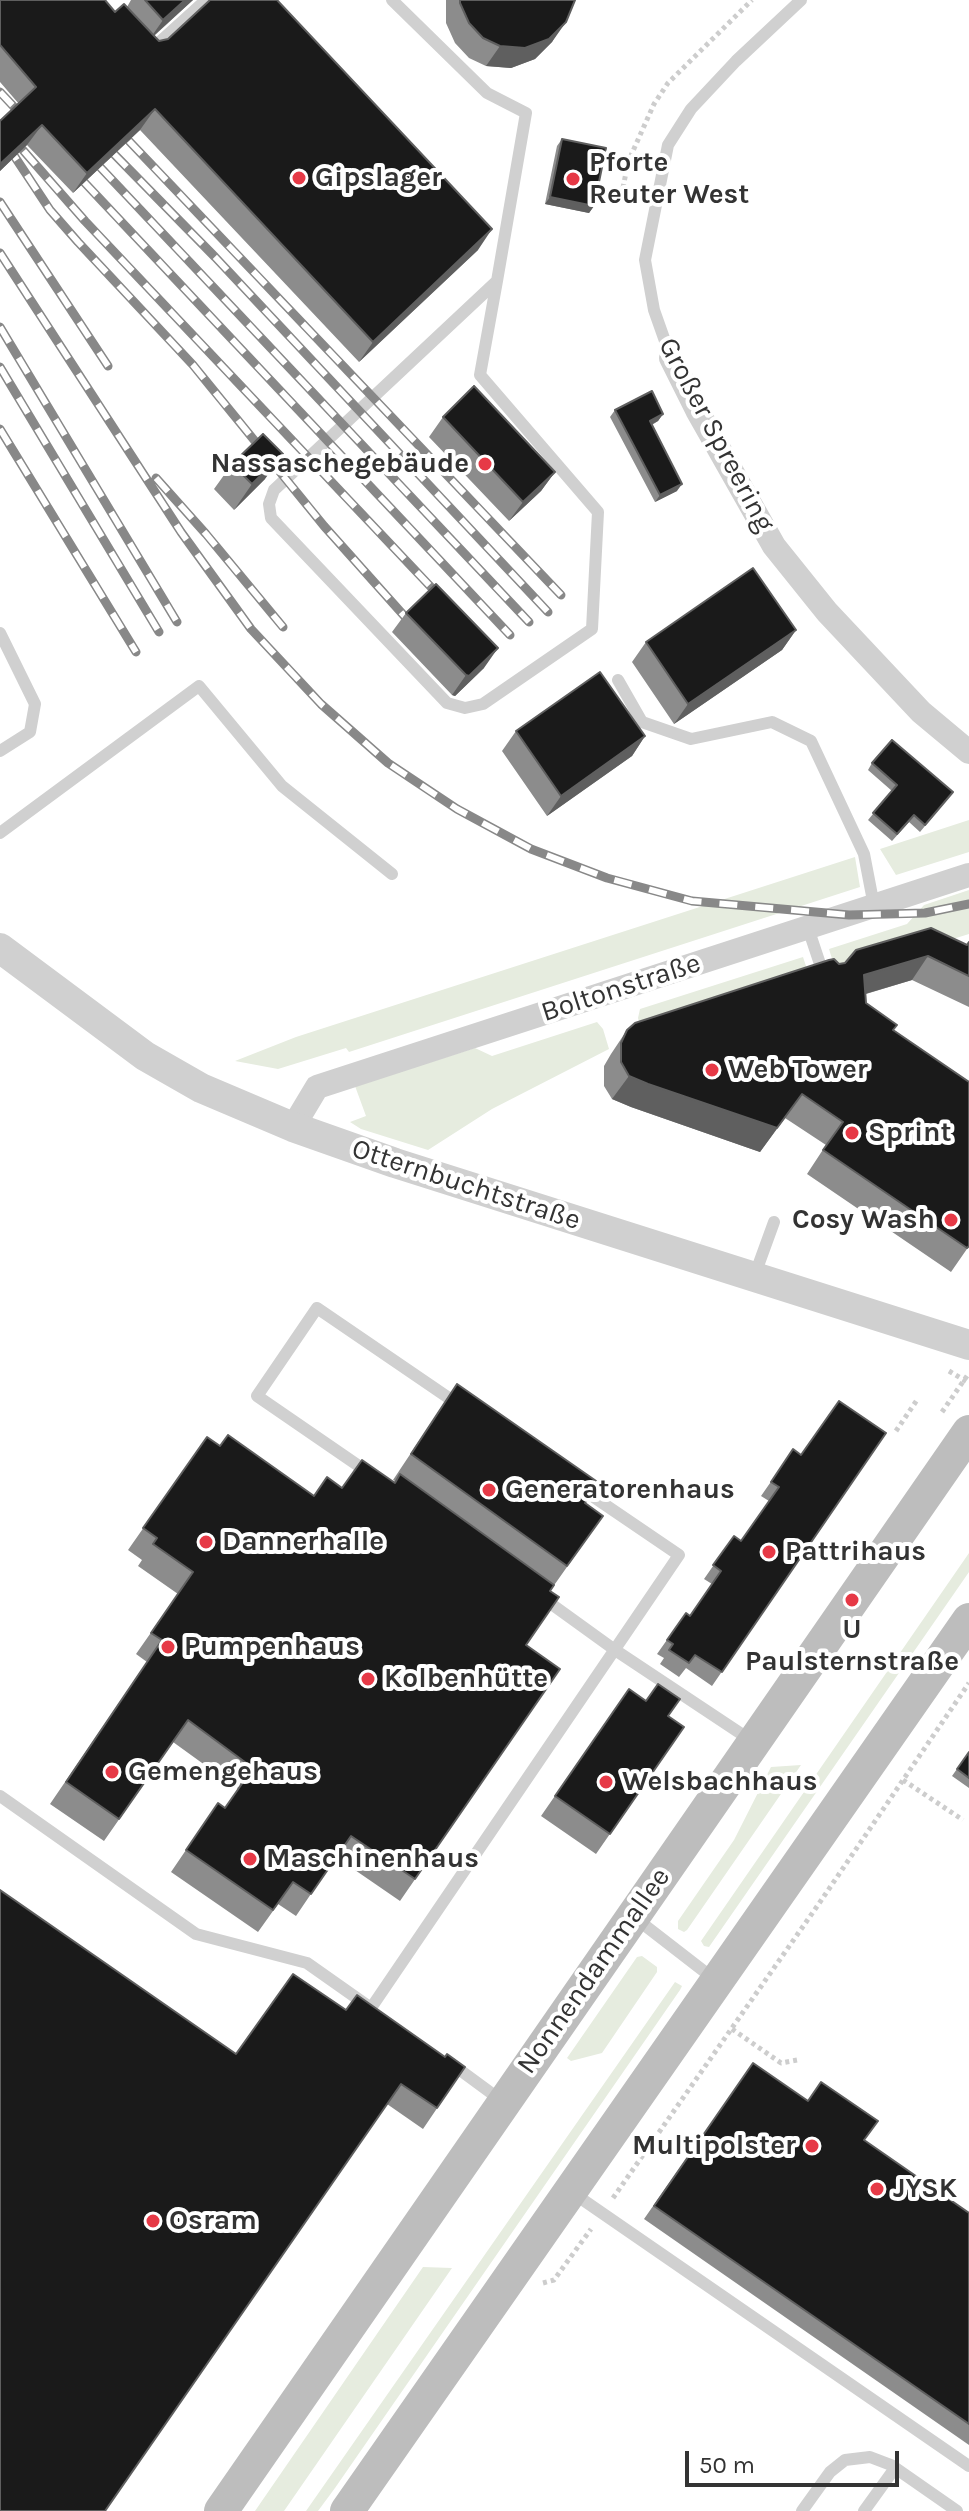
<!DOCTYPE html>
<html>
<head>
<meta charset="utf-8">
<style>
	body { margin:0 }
	#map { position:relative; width:969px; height:2511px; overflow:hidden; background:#fff; font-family:Karla,sans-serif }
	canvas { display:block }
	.scale { position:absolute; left:685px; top:2451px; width:214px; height:36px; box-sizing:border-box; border:4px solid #333; border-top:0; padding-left:10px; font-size:24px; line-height:28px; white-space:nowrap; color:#333; -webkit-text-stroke:6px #fff; paint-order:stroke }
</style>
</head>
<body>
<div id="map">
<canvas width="969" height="2511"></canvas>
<div class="scale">50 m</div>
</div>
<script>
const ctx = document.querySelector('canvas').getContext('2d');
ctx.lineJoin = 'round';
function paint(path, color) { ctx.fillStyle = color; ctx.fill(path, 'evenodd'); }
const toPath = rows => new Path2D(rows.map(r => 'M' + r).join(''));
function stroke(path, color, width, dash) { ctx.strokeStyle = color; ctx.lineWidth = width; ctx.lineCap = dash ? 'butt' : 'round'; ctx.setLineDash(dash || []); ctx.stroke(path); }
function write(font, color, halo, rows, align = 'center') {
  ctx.font = font + ' Karla,sans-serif'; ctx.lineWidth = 8; ctx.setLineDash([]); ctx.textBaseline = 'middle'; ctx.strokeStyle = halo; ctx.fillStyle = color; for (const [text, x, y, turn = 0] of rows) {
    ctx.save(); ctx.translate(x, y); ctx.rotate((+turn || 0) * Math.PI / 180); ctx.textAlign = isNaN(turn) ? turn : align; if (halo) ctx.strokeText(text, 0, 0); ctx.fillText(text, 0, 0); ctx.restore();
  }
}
paint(toPath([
	[969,820,969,852,896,875,880,849],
	[855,857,860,887,349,1052,346,1048,278,1069,235,1061,296,1037],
	[969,890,969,934,837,975,829,949,907,924,924,905],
	[803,957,812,984,644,1038,638,1018,640,1009],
	[597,1022,603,1029,609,1049,492,1109,428,1150,361,1129,350,1122,366,1116,355,1086,475,1048,492,1056],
	[969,1553,969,1572,709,1947,704,1946,701,1941],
	[801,1765,687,1930,684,1932,678,1929,678,1921,734,1840,771,1767],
	[642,1956,657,1967,657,1972,602,2053,571,2061,567,2058,637,1957],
	[675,1982,682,1986,680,1990,335,2488,318,2511,306,2511],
	[423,2267,452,2268,284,2511,255,2511]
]), '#e6ecdf');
stroke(toPath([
	[623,188,628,162,654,104,668,83,752,0],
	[949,1371,969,1383],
	[942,1412,969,1373],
	[896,1431,917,1400],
	[903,1780,963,1820],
	[732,2029,781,2063,797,2060],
	[613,2198,818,1905,969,1683],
	[543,2283,554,2280,591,2229]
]), '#cdcdcd', 5, [4, 4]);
stroke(toPath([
	[392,0,487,93,526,113,497,281,480,375,598,512,592,629,483,704,465,708,447,703,271,518,269,504,274,490,497,281],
	[152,49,206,0],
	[671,358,654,310,645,260,668,145,691,109,736,61,801,0],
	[0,633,35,704,30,732,0,751],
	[618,680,642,722,691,739,772,722,811,741,864,854,874,906],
	[0,833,199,686,282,786,392,874],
	[808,928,824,976],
	[754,1277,774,1222],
	[369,1473,257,1396,317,1308,462,1407],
	[543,1598,615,1650,752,1741],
	[0,1796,196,1934,307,1963,368,2006],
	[634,1917,714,1979],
	[371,2008,679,1555,579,1487],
	[449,2062,502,2101],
	[573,2193,969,2466],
	[802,2511,830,2472,845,2460,870,2457,891,2465,957,2511],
	[864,2511,895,2468]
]), '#d0d0d0', 12);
stroke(toPath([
	[671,358,697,410,774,546,827,612,921,712,969,752],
	[293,1127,317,1087,969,875]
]), '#d0d0d0', 24);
stroke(toPath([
	[0,948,145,1056,201,1088,293,1127,395,1163,969,1345]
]), '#d0d0d0', 30);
stroke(toPath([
	[221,2511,969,1432],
	[347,2511,969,1620]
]), '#bdbdbd', 34);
const rail = toPath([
	[0,92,30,124],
	[0,124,85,221,446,603],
	[129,141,561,595],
	[7,145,50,210,78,242,193,365,324,526,407,619],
	[114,154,215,257,548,612],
	[100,167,529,622],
	[84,182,510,635],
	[0,202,108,366],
	[0,253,181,532,251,629,321,704,388,763,457,809,531,849,607,878,692,901,849,915,925,913,969,904],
	[0,327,177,622],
	[0,367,159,632],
	[0,429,136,652],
	[156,478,206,534,283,627]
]);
stroke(rail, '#888', 9);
stroke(rail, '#fff', 6, [18]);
paint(toPath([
	[0,0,115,12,127,7,131,0,193,0,154,36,159,41,478,250,359,362,140,130,73,193,27,145,0,171,0,121,19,104,0,82],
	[446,0,575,0,552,42,535,59,511,68,486,66,469,58,455,43,446,23],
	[562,139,594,206,589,213,545,204,557,146],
	[615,410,663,414,658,421,652,425,677,491,655,502,610,417],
	[443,417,555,472,541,491,509,521,429,437],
	[232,464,265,479,234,510,214,489],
	[406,613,484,668,455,696,452,695,392,632],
	[796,630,782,650,674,724,632,662,646,642],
	[516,731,645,736,632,756,547,816,502,751],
	[872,763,953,792,920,832,909,822,892,841,868,820,892,791,868,770],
	[969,941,969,1007,912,980,866,994,866,1003,893,1030,969,1246,951,1272,807,1174,826,1145,785,1118,760,1152,631,1107,612,1099,604,1086,604,1066,611,1054,627,1030,839,964,966,945],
	[457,1384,585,1503,603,1516,550,1591,526,1645,560,1669,400,1901,336,1857,296,1916,278,1904,258,1932,171,1872,218,1803,225,1808,238,1789,173,1742,104,1841,50,1804,147,1662,136,1654,178,1594,138,1566,142,1560,128,1550,207,1437,220,1446,314,1496,342,1488,394,1482,395,1481,393,1480],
	[886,1433,712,1686,686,1668,679,1677,660,1664,664,1658,657,1654,686,1613,690,1616,712,1584,704,1579,734,1536,741,1541,769,1501,761,1496,784,1463,801,1455],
	[629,1689,684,1727,596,1854,541,1816],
	[969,1752,969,1788,952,1776],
	[346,2010,465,2067,423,2129,387,2104,236,2054],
	[753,2063,969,2213,969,2445,644,2219]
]), '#8c8c8c');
paint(toPath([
	[185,0,193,0,149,40,163,20],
	[566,22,552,42,535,59,511,68,486,66,500,46],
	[155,109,140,130,73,193,87,173],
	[42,125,27,145,0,171,0,164],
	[550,197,594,206,589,213,545,204],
	[492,229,478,250,359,362,373,342],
	[663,414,658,421,645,428,650,421],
	[283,454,265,479,234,510,252,484],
	[555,472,541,491,509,521,523,502],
	[682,484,677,491,655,502,660,495],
	[796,630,782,650,674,724,688,704],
	[498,648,484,668,455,696,452,695,466,675],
	[645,736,632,756,547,816,561,796],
	[928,956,912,980,848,999,864,975],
	[629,1076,802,1094,760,1152,631,1107,612,1099]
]), '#5f5f5f');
const building = toPath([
	[0,0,105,0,115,12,124,4,159,41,168,39,210,0,277,0,492,229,373,342,155,109,87,173,42,125,0,164,0,121,36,87,0,45,0,0],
	[145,0,185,0,163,20,145,0],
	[460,0,575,0,566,22,549,39,525,48,500,46,483,38,469,23,460,3,460,0],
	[562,139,606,148,594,206,550,197,562,139],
	[474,386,555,472,523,502,443,417,474,386],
	[652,391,663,414,650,421,682,484,660,495,615,410,652,391],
	[263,434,283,454,252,484,232,464,263,434],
	[753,568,796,630,688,704,646,642,753,568],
	[436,584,498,648,469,676,466,675,406,613,436,584],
	[600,672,645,736,561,796,516,731,600,672],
	[892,740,953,792,925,825,914,815,897,834,873,813,897,785,872,763,892,740],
	[931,928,967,945,969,942,969,976,928,956,864,975,866,1003,897,1025,893,1030,969,1082,969,1246,967,1248,823,1150,843,1122,802,1094,777,1128,648,1084,629,1076,621,1062,621,1043,627,1030,635,1023,829,960,834,959,839,964,845,963,856,950,931,928],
	[457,1384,599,1483,585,1503,603,1516,567,1566,411,1454,457,1384],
	[839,1401,886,1433,722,1672,695,1655,689,1663,669,1650,673,1644,667,1640,686,1613,690,1616,721,1571,713,1565,734,1536,741,1541,779,1487,771,1482,793,1449,801,1455,839,1401],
	[228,1435,314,1496,327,1477,342,1488,362,1460,395,1483,400,1474,554,1585,550,1591,559,1597,526,1645,560,1669,415,1879,351,1836,311,1894,293,1882,273,1910,186,1850,218,1803,225,1808,253,1768,188,1720,119,1819,66,1782,162,1640,151,1633,193,1572,153,1544,157,1538,143,1528,207,1437,220,1446,228,1435],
	[658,1684,680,1699,668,1716,684,1727,610,1834,555,1796,629,1689,646,1701,658,1684],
	[969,1752,969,1778,957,1769,969,1752],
	[0,1890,236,2054,293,1974,346,2010,357,1995,445,2057,447,2054,465,2067,437,2108,401,2084,105,2511,0,2511,0,1890],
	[753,2063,808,2101,821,2082,878,2121,864,2140,969,2213,969,2424,654,2206,753,2063]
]);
paint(building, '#1a1a1a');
stroke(building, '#5f5f5f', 2);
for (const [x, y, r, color] of [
	[299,178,8,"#e63946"],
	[573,179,8,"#e63946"],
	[485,464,8,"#e63946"],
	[712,1070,8,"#e63946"],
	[852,1133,8,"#e63946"],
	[951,1220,8,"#e63946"],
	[489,1490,8,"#e63946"],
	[206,1542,8,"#e63946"],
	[769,1552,8,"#e63946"],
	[852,1600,8,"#e63946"],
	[168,1647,8,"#e63946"],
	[368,1679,8,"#e63946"],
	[112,1772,8,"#e63946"],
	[606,1782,8,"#e63946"],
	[250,1859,8,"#e63946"],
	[812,2146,8,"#e63946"],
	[877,2189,8,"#e63946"],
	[153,2221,8,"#e63946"]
]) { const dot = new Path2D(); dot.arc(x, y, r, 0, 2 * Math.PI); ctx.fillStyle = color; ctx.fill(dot); stroke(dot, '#fff', 3); }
write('bold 28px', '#333', '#fff', [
	["Pforte",589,163],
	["Reuter West",589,195],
	["Gipslager",315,178],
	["Nassaschegebäude",469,464,"right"],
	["Web Tower",728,1070],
	["Sprint",868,1133],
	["Cosy Wash",935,1220,"right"],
	["Generatorenhaus",505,1490],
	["Dannerhalle",222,1542],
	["Pattrihaus",785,1552],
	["U",852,1630,"center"],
	["Paulsternstraße",852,1662,"center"],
	["Pumpenhaus",184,1647],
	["Kolbenhütte",384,1679],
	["Gemengehaus",128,1772],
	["Welsbachhaus",622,1782],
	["Maschinenhaus",266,1859],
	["Multipolster",796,2146,"right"],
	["JYSK",893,2189],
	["Osram",169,2221]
], 'left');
write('28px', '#333', '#fff', [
	["Großer Spreering",716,435,62],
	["Boltonstraße",621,988,-18],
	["Otternbuchtstraße",466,1185,18],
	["Nonnendammallee",594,1971,-55]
]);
</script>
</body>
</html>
